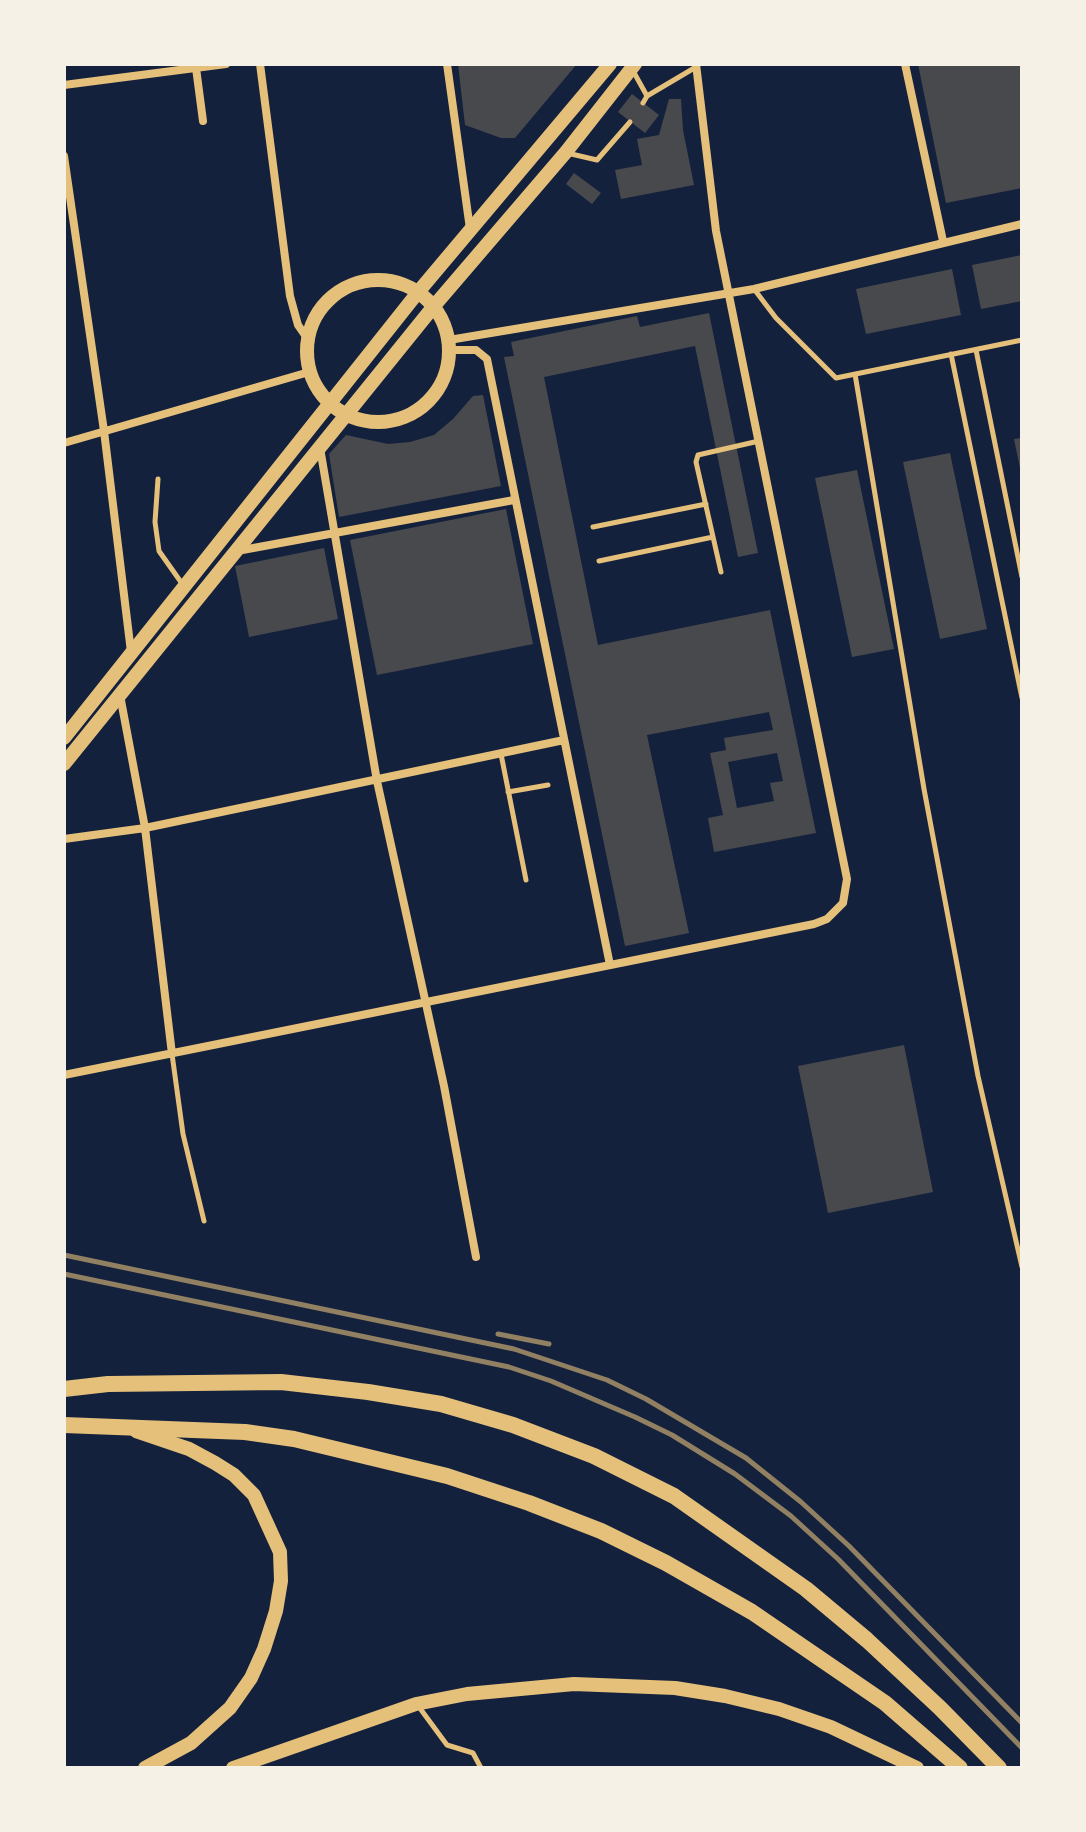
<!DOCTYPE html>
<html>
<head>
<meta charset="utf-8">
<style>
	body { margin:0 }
	#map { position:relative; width:1086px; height:1832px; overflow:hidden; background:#14213d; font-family:"Fira Sans",sans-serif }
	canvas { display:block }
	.frame { position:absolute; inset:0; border:66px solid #f6f1e7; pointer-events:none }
</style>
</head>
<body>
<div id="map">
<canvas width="1086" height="1832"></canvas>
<div class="frame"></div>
</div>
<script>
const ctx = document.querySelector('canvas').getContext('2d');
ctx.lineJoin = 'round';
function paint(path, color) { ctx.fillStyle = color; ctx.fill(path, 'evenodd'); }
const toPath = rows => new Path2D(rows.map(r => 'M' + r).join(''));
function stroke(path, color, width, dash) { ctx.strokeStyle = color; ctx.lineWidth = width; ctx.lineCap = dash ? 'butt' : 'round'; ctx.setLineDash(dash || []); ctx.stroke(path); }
paint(toPath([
	[458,64,577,64,515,138,501,138,465,125],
	[918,64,1022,64,1022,188,946,203],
	[632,94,659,115,645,133,618,112],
	[669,99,681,99,683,130,694,185,621,199,615,170,642,165,637,139,659,135],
	[574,173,601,193,592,204,566,184],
	[1022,255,1022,301,981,309,972,265],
	[952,269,961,315,866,334,856,289],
	[709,313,758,553,738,557,695,346,544,377,598,645,770,610,816,833,714,852,708,818,723,815,710,753,726,750,724,738,773,730,769,712,647,735,689,933,625,946,504,357,514,356,511,342,637,316,640,327],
	[777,753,783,781,770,783,774,801,737,808,728,762],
	[483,395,501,486,339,517,329,454,346,435,388,444,410,442,434,435,453,419,473,396],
	[1022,438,1022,473,1021,473,1014,439],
	[950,453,987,629,940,639,903,462],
	[857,470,894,649,852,657,815,478],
	[506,509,533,644,377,675,350,540],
	[324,548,338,619,249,637,235,566],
	[904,1045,933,1192,828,1213,798,1066]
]), '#48494c');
stroke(toPath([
	[632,69,647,96,643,103],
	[647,96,696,67],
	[567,153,597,160,630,122],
	[754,289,776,318,836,378,1022,340],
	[976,350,1022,577],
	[951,354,1022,698],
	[855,374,924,789,978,1076,1022,1267],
	[158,479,155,522,159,551,183,585],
	[593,527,706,504],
	[599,561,713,537],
	[721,572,696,462,698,455,759,441],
	[501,754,526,880],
	[508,792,548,785],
	[172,1054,183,1134,204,1221],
	[419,1707,447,1745,473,1753,481,1768]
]), '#e5c07b', 5);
stroke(toPath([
	[260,64,290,296,298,325,307,338],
	[447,64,470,229],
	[905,64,943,241],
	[196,68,203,121],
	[64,85,226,64],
	[64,156,104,431,131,652],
	[449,340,754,289,1022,224],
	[450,350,476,350,487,359,610,965],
	[64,443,309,372],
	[320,448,377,781,444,1086,476,1257],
	[237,551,514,500],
	[120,695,145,828,172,1054],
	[64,839,145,828,564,740],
	[64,1075,814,924,827,919,843,903,847,879,716,231,696,64]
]), '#e5c07b', 8);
stroke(toPath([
	'307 351a71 71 0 1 1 142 0a71 71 0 1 1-142 0Z',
	[64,738,419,291,610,64],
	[64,764,434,306,566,152,635,64],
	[136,1431,189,1449,215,1463,234,1475,254,1495,280,1552,281,1581,276,1611,264,1649,251,1678,230,1708,191,1743,145,1768],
	[233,1768,416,1704,467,1694,574,1684,675,1688,725,1696,779,1709,831,1727,917,1768]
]), '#e5c07b', 14);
stroke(toPath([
	[64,1389,108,1384,281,1382,368,1392,441,1404,513,1425,594,1456,674,1496,806,1589,867,1640,940,1708,999,1768],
	[64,1425,245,1432,294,1439,447,1476,529,1503,601,1531,666,1563,752,1612,885,1703,960,1768]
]), '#e5c07b', 16);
stroke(toPath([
	[64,1255,514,1349,607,1380,646,1399,746,1458,801,1502,849,1546,1022,1723],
	[64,1274,509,1367,551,1381,635,1417,672,1435,735,1474,791,1516,838,1559,1022,1748],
	[498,1334,549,1344]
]), '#918062', 5);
</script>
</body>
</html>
